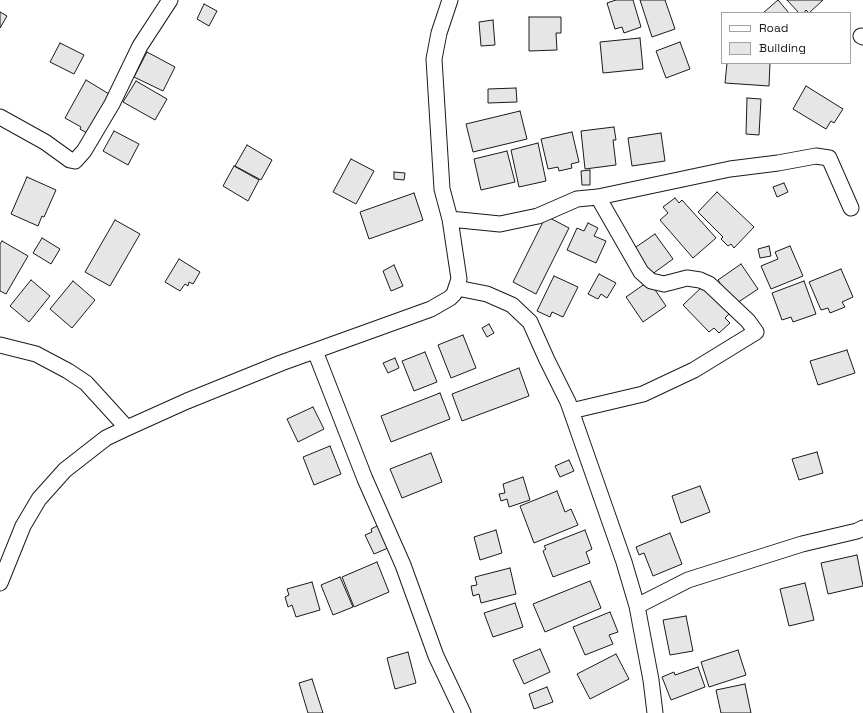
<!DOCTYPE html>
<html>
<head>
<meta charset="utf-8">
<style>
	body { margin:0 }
	#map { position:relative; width:863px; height:713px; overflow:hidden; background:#fff; font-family:"Space Grotesk",sans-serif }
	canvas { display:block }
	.legend { position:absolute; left:721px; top:12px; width:130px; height:52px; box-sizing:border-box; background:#fff; border:1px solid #a3a3a3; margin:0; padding:5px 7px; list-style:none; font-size:12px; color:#1a1a1a }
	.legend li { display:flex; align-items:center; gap:8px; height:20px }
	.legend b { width:20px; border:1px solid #a3a3a3 }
</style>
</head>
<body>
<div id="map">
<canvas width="863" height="713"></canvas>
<ul class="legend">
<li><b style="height:5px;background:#fff"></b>Road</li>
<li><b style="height:11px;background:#e6e6e6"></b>Building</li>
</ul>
</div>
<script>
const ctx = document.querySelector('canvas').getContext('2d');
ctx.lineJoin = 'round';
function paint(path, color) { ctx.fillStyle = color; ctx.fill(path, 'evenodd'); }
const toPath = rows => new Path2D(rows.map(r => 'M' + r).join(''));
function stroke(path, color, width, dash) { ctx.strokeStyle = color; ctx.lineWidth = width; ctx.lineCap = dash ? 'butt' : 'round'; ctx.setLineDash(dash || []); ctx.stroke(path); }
const building = toPath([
	[616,0,633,0,641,27,624,33,622,27,615,29,607,3,616,0],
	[640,0,665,0,675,29,652,37,640,0],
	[778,0,789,13,763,13,778,0],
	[787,0,823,0,809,13,806,10,804,13,799,13,787,0],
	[204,4,217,11,209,26,197,19,204,4],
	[0,12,7,16,0,28,0,12],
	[529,17,561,17,561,33,556,33,557,50,529,51,529,17],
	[493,20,495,45,481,46,479,22,493,20],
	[640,38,643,69,603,73,600,42,640,38],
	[680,42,690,69,666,78,656,51,680,42],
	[60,43,84,55,74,74,50,62,60,43],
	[147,52,175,67,163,91,134,77,147,52],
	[727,63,770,63,769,86,725,83,727,63],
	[86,80,114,97,92,136,80,129,81,127,65,118,86,80],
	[136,81,167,99,155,120,123,102,136,81],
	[806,86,843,109,834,123,831,121,826,129,793,109,806,86],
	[516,88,517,102,488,103,488,89,516,88],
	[747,98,761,99,759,135,746,134,747,98],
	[520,111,527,139,473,152,466,124,520,111],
	[614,127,616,140,613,140,616,165,585,169,581,131,614,127],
	[114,131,139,144,128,165,103,151,114,131],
	[572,132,579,162,571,164,572,168,559,171,558,167,548,169,541,139,572,132],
	[661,133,665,161,632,166,628,138,661,133],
	[538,143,546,181,519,187,511,150,538,143],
	[247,145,272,160,261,180,235,166,247,145],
	[507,151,515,182,481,190,474,159,507,151],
	[351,159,374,171,356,204,333,192,351,159],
	[234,166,259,180,248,201,223,186,234,166],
	[590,170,590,185,582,185,581,171,590,170],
	[394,172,405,173,404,180,394,179,394,172],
	[27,177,56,190,44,217,42,216,38,226,11,214,27,177],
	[784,183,788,192,777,197,773,187,784,183],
	[717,192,754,227,734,248,731,244,728,246,721,239,723,237,698,212,717,192],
	[414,193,423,220,369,239,360,212,414,193],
	[675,198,679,203,682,200,716,238,693,258,660,220,668,213,663,207,675,198],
	[546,216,569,228,536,294,513,282,546,216],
	[115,220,140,234,110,286,85,272,115,220],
	[588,223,598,228,594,236,606,241,596,263,567,250,577,228,584,231,588,223],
	[655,234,673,259,651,275,633,249,655,234],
	[42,238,60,249,51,264,33,253,42,238],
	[2,241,28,256,6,294,0,291,0,244,2,241],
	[769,246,771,256,760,258,758,249,769,246],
	[790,246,803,276,771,289,761,266,778,259,775,252,790,246],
	[179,259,200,272,193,284,189,282,188,286,185,284,180,291,165,282,179,259],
	[741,264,758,289,731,307,727,294,718,280,741,264],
	[394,265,403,286,391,291,383,271,394,265],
	[841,269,853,297,842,302,845,307,830,313,828,308,821,310,809,282,841,269],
	[599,274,616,283,607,298,601,294,598,299,588,294,599,274],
	[554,276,578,287,563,317,552,312,550,317,537,311,554,276],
	[31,280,50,296,29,322,10,306,31,280],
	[73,281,95,300,72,328,50,309,73,281],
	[649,281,666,306,643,322,626,297,649,281],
	[804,281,816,314,793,322,791,317,782,320,772,293,804,281],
	[703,286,730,313,725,318,730,323,719,333,714,328,709,332,683,305,703,286],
	[489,324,494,333,487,337,482,328,489,324],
	[463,335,476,368,451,378,438,345,463,335],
	[847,350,855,373,818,385,810,361,847,350],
	[425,352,437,382,414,391,402,361,425,352],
	[395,358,399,368,388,373,383,363,395,358],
	[519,368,529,396,462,421,452,394,519,368],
	[440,393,450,419,391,442,381,416,440,393],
	[313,407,324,429,298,442,287,419,313,407],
	[330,446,341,474,314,485,303,457,330,446],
	[817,452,823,473,799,480,792,459,817,452],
	[431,453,442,482,402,498,390,469,431,453],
	[569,460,574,471,560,477,555,466,569,460],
	[523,477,530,500,509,507,507,499,501,501,499,494,505,493,503,484,523,477],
	[700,486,710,512,681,523,672,496,700,486],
	[557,491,565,512,571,509,578,525,534,543,520,506,557,491],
	[379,525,388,548,374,554,365,535,372,532,371,529,379,525],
	[496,530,502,553,480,560,474,537,496,530],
	[585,530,592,549,586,552,590,563,553,577,543,551,546,549,544,546,585,530],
	[670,533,682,564,653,576,644,553,639,555,636,547,670,533],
	[857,555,863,586,828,594,821,563,857,555],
	[377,562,389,592,354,607,342,577,377,562],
	[510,568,516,594,481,603,479,594,473,596,471,586,477,585,475,577,510,568],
	[340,577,353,607,333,615,321,585,340,577],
	[590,581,601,608,545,632,533,604,590,581],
	[312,582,320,610,296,617,292,605,288,607,285,597,289,595,287,589,312,582],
	[805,583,814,620,789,626,780,589,805,583],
	[515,603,523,627,493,637,484,613,515,603],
	[610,612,618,632,609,635,613,644,585,655,573,627,610,612],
	[686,616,693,651,670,655,663,620,686,616],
	[540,649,550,672,524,684,513,660,540,649],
	[738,650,746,675,709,687,701,662,738,650],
	[408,652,416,683,395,689,387,658,408,652],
	[616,654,629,679,590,699,577,674,616,654],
	[698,667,705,687,671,700,662,677,674,672,675,675,698,667],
	[312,679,323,713,308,713,299,683,312,679],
	[745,684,751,713,721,713,716,690,745,684],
	[547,687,553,702,534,709,529,694,547,687]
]);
paint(building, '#e6e6e6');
stroke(building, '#1a1a1a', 1);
const street = toPath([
	[861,36,863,37],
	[0,117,45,142,70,160,75,161,84,151,112,104,140,46,170,0],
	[450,219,500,224,538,216,577,199,598,197,730,169,778,163,816,156,829,158,851,208],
	[457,288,487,294,512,305,530,322,547,360,568,402,624,562,637,606,651,680,655,713],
	[0,345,36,354,68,371,86,383,127,428],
	[315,351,365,479,403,565,436,656,463,713],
	[571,411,643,394,694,370,756,332,748,321,709,284,700,280,687,278,664,284,651,281,641,272,598,197],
	[0,583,23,526,39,499,65,470,106,438,127,428,187,401,281,363,431,309,450,298,454,294,459,279,450,219,442,189,434,59,439,33,450,0],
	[637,606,688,580,802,544,857,531,863,528]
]);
stroke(street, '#1a1a1a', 17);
stroke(street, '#fff', 15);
</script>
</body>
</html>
